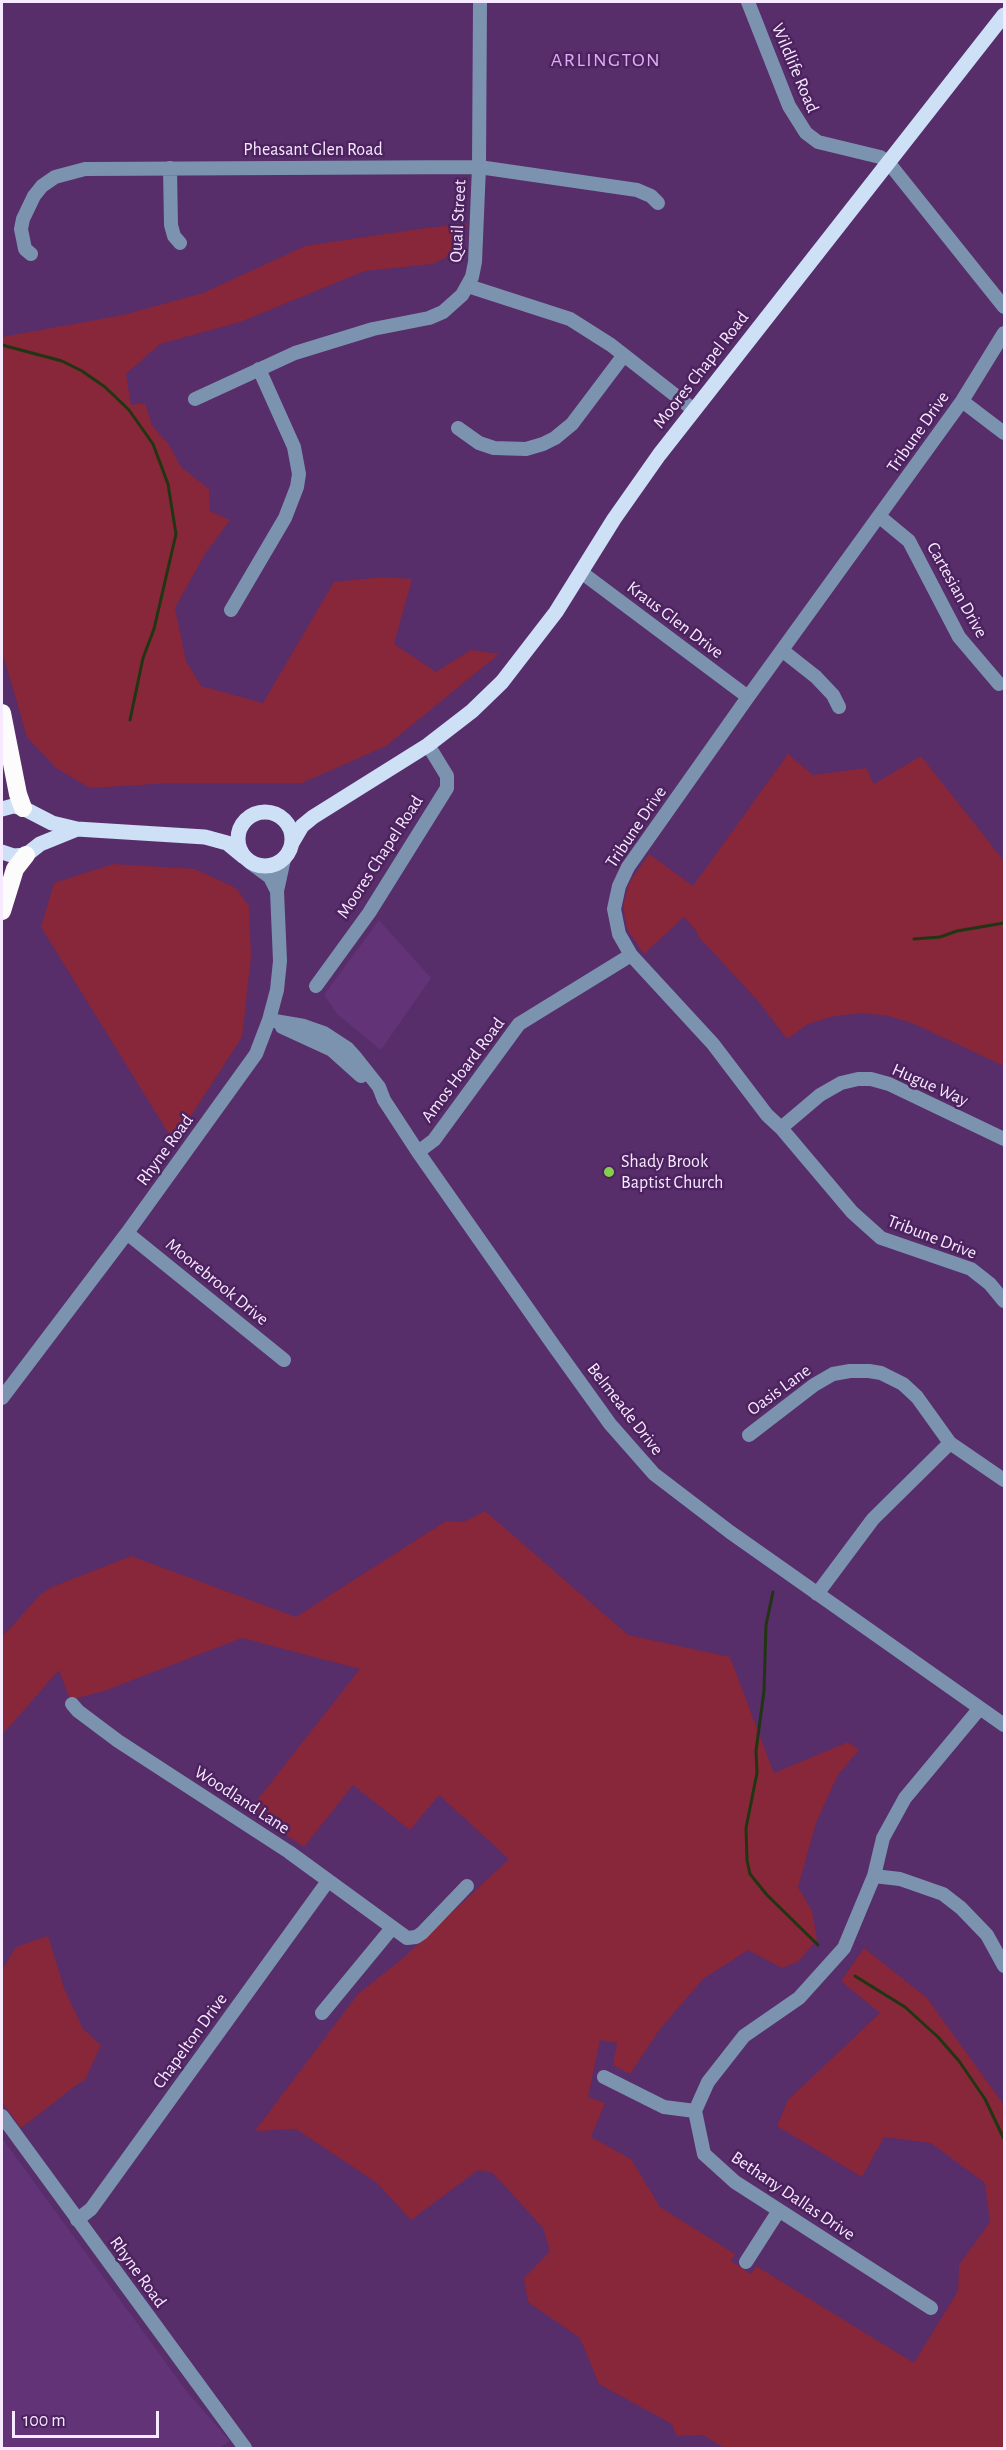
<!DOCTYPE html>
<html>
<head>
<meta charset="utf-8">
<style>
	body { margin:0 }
	#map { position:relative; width:1006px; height:2450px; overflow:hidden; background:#572d6a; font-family:"Alegreya Sans",sans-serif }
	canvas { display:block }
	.frame { position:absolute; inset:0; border:3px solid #f7e9ff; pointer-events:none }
	.scale { position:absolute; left:12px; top:2411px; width:147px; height:27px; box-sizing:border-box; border:3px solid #f7e9ff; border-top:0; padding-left:8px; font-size:18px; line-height:21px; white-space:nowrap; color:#f7e9ff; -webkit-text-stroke:4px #4c225f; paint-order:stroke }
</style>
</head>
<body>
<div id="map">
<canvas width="1006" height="2450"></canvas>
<div class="frame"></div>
<div class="scale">100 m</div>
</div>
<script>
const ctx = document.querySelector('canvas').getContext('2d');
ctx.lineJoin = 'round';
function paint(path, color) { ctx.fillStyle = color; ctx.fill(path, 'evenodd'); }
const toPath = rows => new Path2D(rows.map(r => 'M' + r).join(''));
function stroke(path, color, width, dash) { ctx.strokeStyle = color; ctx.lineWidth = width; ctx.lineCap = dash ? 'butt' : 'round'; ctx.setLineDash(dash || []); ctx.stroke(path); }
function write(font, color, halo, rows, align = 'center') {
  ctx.font = font + ' "Alegreya Sans",sans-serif'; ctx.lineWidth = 5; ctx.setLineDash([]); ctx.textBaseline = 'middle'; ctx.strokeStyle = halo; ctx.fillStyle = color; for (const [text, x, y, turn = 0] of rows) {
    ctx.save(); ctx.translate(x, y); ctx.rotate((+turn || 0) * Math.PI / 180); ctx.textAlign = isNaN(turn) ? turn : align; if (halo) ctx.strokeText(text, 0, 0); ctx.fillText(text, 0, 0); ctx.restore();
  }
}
paint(toPath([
	[379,920,431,978,381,1050,337,1014,324,995],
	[2,2138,188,2393,230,2441,219,2448,2,2448]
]), '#623377');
paint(toPath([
	[467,224,463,248,433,264,365,271,240,322,160,344,126,374,131,405,145,403,152,425,169,445,181,467,209,489,210,511,230,520,205,554,175,608,186,661,201,686,263,703,334,582,383,577,412,579,394,644,436,672,471,650,499,654,386,746,302,783,170,783,90,788,56,768,27,737,2,651,2,337,123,315,203,293,305,246,425,228],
	[788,754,813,775,866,768,874,784,921,756,1004,861,1004,1066,912,1023,888,1016,863,1013,835,1016,808,1024,787,1039,759,1002,697,935,698,933,684,917,644,954,627,929,623,906,629,883,649,854,693,886],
	[113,864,195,869,236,888,249,906,251,957,242,1037,174,1142,41,927,54,883],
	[485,1511,628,1635,730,1657,774,1773,848,1742,859,1750,838,1775,828,1796,816,1823,798,1887,812,1911,817,1939,799,1961,782,1968,748,1950,703,1979,660,2029,630,2074,613,2065,617,2043,600,2040,588,2097,605,2103,591,2137,631,2159,660,2207,735,2254,731,2261,751,2274,756,2266,914,2363,958,2291,959,2265,990,2222,985,2183,931,2143,884,2137,862,2177,777,2126,788,2100,880,2013,841,1981,864,1948,927,1998,1004,2105,1004,2448,724,2448,703,2435,676,2436,672,2424,599,2384,580,2338,528,2302,524,2278,550,2251,543,2228,493,2173,478,2170,411,2220,377,2183,296,2129,255,2131,358,1994,402,1959,509,1859,439,1795,410,1830,353,1785,304,1847,242,1806,254,1804,360,1669,242,1638,104,1691,70,1700,59,1670,2,1735,2,1637,40,1595,52,1587,131,1556,296,1617,446,1521,464,1522],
	[48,1936,64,1988,83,2029,101,2045,85,2080,75,2086,21,2128,2,2102,2,1970,16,1947]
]), '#872739');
stroke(toPath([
	[2,345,62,361,82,371,105,387,129,410,153,444,168,484,176,534,154,629,143,658,130,720],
	[914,939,940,937,957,931,1004,923],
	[773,1592,766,1625,764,1691,756,1751,757,1773,746,1828,747,1860,750,1874,767,1895,818,1945],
	[855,1976,905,2007,938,2037,959,2061,985,2099,1004,2139]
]), '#213513', 3);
stroke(toPath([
	[748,2,789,106,806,133,818,142,880,157,888,162,1004,307],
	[170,168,171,225,174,236,180,243],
	[31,254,25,249,21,229,23,219,34,196,42,186,55,177,85,169,479,167,637,190,651,196,658,203],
	[468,286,570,319,611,345,694,410],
	[1004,333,962,401,748,697,628,867,619,886,614,909,619,934,631,955,713,1044,767,1115,781,1128,852,1212,881,1238,971,1269,990,1284,1004,1301],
	[195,399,295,353,373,329,429,318,443,312,462,295,472,277,475,262,479,167,480,2],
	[962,401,1004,433],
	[458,428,479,443,494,448,526,449,543,444,555,438,572,424,624,355],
	[880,517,909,541,959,637,999,684],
	[581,572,748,697],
	[231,610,285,518,297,487,299,474,294,447,259,369],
	[783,651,816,677,833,695,839,707],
	[251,863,270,877,277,891],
	[316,986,369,913,447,788,447,776,428,745],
	[269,1020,304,1026,324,1033,347,1048,356,1058,379,1087,384,1100,418,1152,554,1346,610,1424,654,1474,730,1532,1004,1725],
	[282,1027,332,1050,361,1076],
	[781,1128,820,1095,841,1083,858,1079,871,1079,889,1084,1004,1139],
	[418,1152,434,1140,519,1024,631,955],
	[127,1233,284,1360],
	[2,1398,127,1233,256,1054,269,1020,277,990,280,961,277,891,284,859],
	[749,1435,814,1385,833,1374,850,1371,869,1371,881,1373,903,1384,917,1397,950,1443,1004,1480],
	[817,1594,873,1519,950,1443],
	[72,1704,78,1711,118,1741,289,1852,407,1938,416,1937,422,1933,467,1886],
	[874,1876,900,1879,943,1894,961,1908,987,1935,1004,1966],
	[322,2013,392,1928],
	[604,2077,664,2107,695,2111],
	[2,2116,245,2448],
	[77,2220,91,2209,328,1881],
	[746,2262,778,2212],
	[931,2308,735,2182,704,2154,695,2111,708,2082,744,2036,799,1998,844,1948,874,1876,883,1838,905,1798,980,1708]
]), '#7c93af', 14);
stroke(toPath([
	[2,809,13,806,23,808,52,823,77,829,205,837,227,843,244,857],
	'238 839a27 27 0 1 1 54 0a27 27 0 1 1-54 0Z',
	[292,843,302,826,313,817,428,745,472,711,502,682,556,612,614,519,659,455,1004,15],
	[2,852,14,856,26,855,40,844,77,829]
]), '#cde0f6', 15);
stroke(toPath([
	[2,713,18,794,23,808],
	[2,911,15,869,26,855]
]), '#fcfcfc', 18);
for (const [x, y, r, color] of [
	[609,1172,6,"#86cf4c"]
]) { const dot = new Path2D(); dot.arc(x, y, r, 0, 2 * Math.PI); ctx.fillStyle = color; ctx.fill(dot); stroke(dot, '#4c225f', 2); }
write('18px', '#f7e9ff', '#4c225f', [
	["Wildlife Road",795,68,67],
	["Pheasant Glen Road",313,150],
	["Quail Street",458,221,-87],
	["Moores Chapel Road",701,370,-52],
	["Tribune Drive",918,432,-55],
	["Cartesian Drive",957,590,61],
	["Kraus Glen Drive",675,620,37],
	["Tribune Drive",636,827,-56],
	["Moores Chapel Road",380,857,-57],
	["Amos Hoard Road",463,1070,-53],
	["Hugue Way",930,1085,24],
	["Rhyne Road",165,1150,-54],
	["Tribune Drive",932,1237,21],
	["Moorebrook Drive",217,1282,39],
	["Oasis Lane",779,1390,-36],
	["Belmeade Drive",625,1409,52],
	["Woodland Lane",242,1800,33],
	["Chapelton Drive",190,2041,-54],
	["Bethany Dallas Drive",793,2196,34],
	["Rhyne Road",138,2272,54]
]);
write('18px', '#f7e9ff', '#4c225f', [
	["Shady Brook",621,1162],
	["Baptist Church",621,1183]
], 'left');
ctx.letterSpacing = '1.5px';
write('20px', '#ddaef5', '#4c225f', [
	["ARLINGTON",606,60]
]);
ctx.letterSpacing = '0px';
</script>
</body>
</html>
